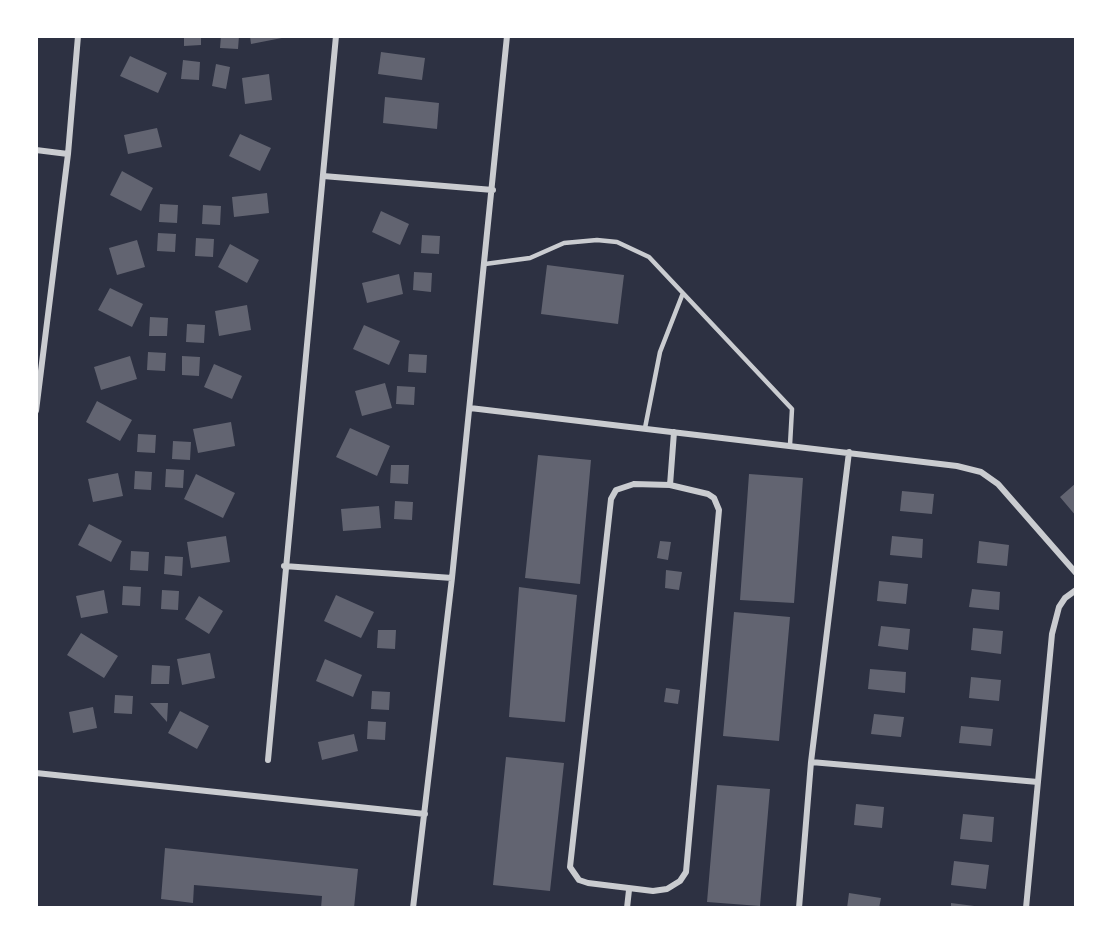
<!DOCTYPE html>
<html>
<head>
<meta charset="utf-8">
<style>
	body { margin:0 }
	#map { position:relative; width:1112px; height:944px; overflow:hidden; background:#2d3142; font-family:"Archivo Narrow",sans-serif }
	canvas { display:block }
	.frame { position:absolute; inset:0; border:38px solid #fff; pointer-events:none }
</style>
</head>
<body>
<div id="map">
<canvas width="1112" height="944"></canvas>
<div class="frame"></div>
</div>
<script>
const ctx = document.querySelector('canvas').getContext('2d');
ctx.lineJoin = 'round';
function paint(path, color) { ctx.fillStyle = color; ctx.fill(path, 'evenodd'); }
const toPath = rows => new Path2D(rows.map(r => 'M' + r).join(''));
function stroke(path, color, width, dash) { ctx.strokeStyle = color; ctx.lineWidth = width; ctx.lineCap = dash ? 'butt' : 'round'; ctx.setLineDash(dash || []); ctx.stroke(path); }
paint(toPath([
	[184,36,201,36,201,45,184,46],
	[221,36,239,36,238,49,220,48],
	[250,36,286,36,287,37,251,44],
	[381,52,425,58,422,80,378,74],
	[130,56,167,73,158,93,120,76],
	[183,60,200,62,199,80,181,79],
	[216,64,230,67,226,89,212,86],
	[269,74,272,100,245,104,242,78],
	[385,97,439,103,437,129,383,123],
	[157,128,162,147,128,154,124,135],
	[240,134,271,148,260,171,229,156],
	[122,171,153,188,141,211,110,195],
	[267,193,269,213,234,217,232,197],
	[160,204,178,205,177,223,159,222],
	[203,205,221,206,220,225,202,224],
	[381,211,409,224,400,245,372,232],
	[158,233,176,234,175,252,157,251],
	[422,235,440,236,439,254,421,253],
	[196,238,214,239,213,257,195,256],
	[137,240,145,267,117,275,109,248],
	[230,244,259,260,247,283,218,267],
	[547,265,624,275,618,324,541,314],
	[414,272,432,273,431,292,413,290],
	[399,274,403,294,367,303,362,283],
	[110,288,143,304,132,327,98,310],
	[247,305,251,330,219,336,215,311],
	[150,317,168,318,167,336,149,336],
	[187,324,205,325,204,343,186,342],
	[364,325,400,341,389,365,353,349],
	[148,352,166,353,165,371,147,370],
	[409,354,427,355,426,373,408,372],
	[130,356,137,379,101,390,94,367],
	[182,356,200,357,199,376,182,375],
	[214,364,242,376,232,399,204,387],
	[385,383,392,408,362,416,355,391],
	[397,386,415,387,414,405,396,404],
	[97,401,132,420,120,441,86,422],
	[231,422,235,446,198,453,193,429],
	[350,428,390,446,377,476,336,457],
	[138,434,156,435,155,453,137,452],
	[173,441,191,442,190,460,172,459],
	[538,455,591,460,580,584,525,578],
	[391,465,409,465,408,484,390,483],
	[166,469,184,470,183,488,165,487],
	[135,471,152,472,151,490,134,489],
	[118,473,123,496,93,502,88,479],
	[196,474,235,493,223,518,184,499],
	[749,474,803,478,794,603,740,600],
	[1076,483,1076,516,1060,497],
	[902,491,934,494,932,514,900,511],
	[395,501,413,502,412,520,394,519],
	[379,506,381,528,343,531,341,509],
	[89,524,122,541,111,562,78,545],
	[226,536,230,562,191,568,187,542],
	[892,536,923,539,922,558,890,555],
	[660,541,671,542,668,560,657,558],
	[979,541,1009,545,1007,566,977,563],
	[131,551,149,552,148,571,130,570],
	[165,556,183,557,182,576,164,574],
	[666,570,682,572,679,590,665,588],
	[879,581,908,584,906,604,877,601],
	[123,586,141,587,140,606,122,605],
	[519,587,577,595,565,722,509,717],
	[972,589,1000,592,999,610,969,607],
	[104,590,108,613,81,618,76,596],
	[162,590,179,591,178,610,161,609],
	[336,595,374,612,361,638,324,621],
	[199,596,223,611,209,634,185,619],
	[734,612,790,617,779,741,723,736],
	[881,626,910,629,908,650,878,646],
	[973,628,1003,631,1001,654,971,650],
	[378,630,396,630,395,649,377,648],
	[81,633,118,656,104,678,67,655],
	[210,653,215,678,182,685,177,659],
	[325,659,362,675,353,697,316,681],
	[152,665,170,666,169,684,151,684],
	[870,669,906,672,905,693,868,689],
	[971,677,1001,680,999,701,969,698],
	[666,688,680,690,678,704,664,702],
	[372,691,390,692,389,710,371,709],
	[115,695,133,696,132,714,114,713],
	[150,703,168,703,167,722],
	[93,707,97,728,73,733,69,712],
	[180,711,209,726,197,749,168,733],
	[874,714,904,717,901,737,871,734],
	[368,721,386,722,385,740,367,739],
	[961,726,993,729,991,746,959,743],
	[354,734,358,751,322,760,318,742],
	[506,757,564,763,550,891,493,885],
	[717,785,770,789,760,906,707,902],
	[856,804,884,807,882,828,854,825],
	[963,814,994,817,992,842,960,839],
	[165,848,358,869,354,908,321,908,322,896,194,885,193,903,161,899],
	[954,861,989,865,986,889,951,885],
	[849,893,881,898,879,908,847,908],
	[951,903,982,907,981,908,951,908]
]), '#626471');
stroke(toPath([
	[485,264,530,258,564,243,597,240,617,242,649,257,792,409,790,445],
	[645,428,660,352,683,293]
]), '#caccd0', 4.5);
stroke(toPath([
	[36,150,68,154],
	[323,176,493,190],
	[470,408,957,466,981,472,998,484,1076,573],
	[36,411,68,154,78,36],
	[634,484,670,485,708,494,714,498,719,510,686,872,680,881,667,889,653,891,588,883,579,880,570,867,611,499,616,490,634,484],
	[670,485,674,432],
	[284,566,452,578],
	[268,760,336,36],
	[811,762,1038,782],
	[36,773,425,814],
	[413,908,452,578,507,36],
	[627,908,629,890],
	[799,908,811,762,849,452],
	[1026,908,1052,634,1059,607,1065,598,1076,590]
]), '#caccd0', 6);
</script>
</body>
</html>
